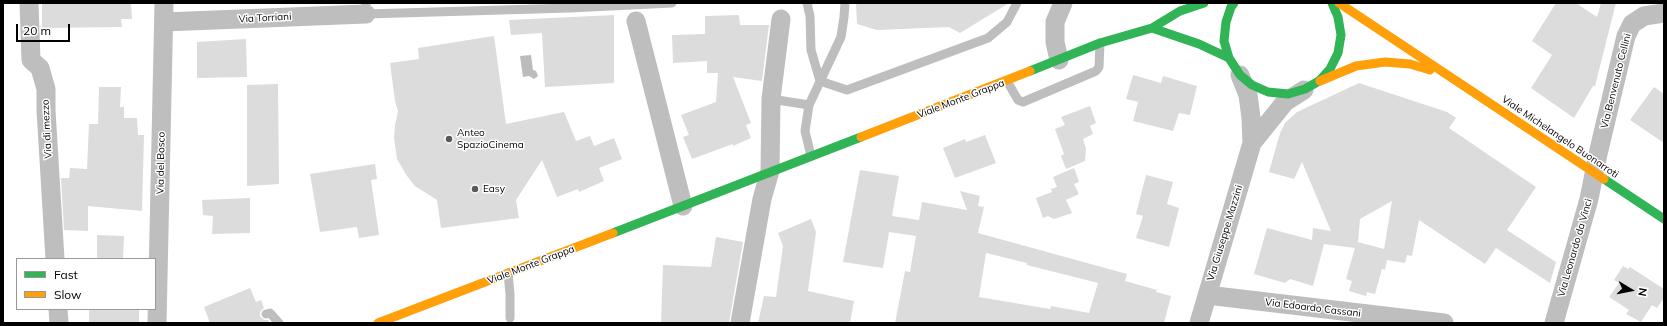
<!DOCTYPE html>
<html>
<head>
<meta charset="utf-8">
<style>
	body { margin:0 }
	#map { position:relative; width:1667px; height:326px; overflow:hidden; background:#fff; font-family:Mulish,sans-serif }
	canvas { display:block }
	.frame { position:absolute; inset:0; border:4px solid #000; pointer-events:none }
	.legend { position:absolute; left:16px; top:258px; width:140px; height:52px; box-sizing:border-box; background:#fff; border:1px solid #999; margin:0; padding:5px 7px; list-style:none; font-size:12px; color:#000 }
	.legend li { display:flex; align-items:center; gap:8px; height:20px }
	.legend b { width:20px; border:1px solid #999 }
	.north { position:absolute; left:1611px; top:270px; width:40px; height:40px; -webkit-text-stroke:3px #fff; paint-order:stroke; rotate:100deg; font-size:11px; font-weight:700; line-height:16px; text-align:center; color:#000 }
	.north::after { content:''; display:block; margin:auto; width:14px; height:18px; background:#000; clip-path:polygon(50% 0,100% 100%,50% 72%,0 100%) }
	.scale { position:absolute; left:16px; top:24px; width:54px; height:18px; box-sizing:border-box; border:2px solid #000; border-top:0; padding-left:5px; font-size:12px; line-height:14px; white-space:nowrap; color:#000; -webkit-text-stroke:3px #fff; paint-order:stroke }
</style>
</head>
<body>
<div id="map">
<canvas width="1667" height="326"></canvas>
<div class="frame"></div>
<ul class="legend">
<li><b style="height:5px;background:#30b455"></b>Fast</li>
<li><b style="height:5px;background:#ff9f0a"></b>Slow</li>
</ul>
<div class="north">N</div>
<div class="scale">20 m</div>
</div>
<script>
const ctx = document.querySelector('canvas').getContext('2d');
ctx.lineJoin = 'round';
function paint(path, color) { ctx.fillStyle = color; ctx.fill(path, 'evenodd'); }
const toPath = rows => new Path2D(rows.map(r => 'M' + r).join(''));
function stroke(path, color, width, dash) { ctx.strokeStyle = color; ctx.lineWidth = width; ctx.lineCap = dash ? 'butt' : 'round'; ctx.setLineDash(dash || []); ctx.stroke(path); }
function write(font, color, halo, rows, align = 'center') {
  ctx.font = font + ' Mulish,sans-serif'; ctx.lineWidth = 3; ctx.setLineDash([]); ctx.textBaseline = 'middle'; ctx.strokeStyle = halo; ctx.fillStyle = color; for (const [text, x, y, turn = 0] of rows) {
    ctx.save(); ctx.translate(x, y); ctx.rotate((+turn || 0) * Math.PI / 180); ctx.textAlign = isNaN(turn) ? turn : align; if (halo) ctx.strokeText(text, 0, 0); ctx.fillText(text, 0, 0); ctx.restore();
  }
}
paint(toPath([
	[531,55,533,70,536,71,538,76,534,79,529,76,523,77,520,56]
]), '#bcbcbc');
paint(toPath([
	[42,3,131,3,132,19,121,19,122,27,42,28],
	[856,3,1009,3,960,33,949,27,877,30,857,24],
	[1556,3,1576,3,1597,17,1601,3,1616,3,1595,86,1593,86,1574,118,1531,88,1552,55,1532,41],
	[614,15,614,83,545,87,542,33,511,35,509,20],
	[739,15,740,25,769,25,762,81,733,77,751,123,746,125,751,138,733,146,733,144,692,159,683,137,689,135,681,115,716,102,718,73,707,73,707,61,673,63,672,35,705,34,705,16],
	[494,36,506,124,564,112,576,141,590,136,594,146,614,138,622,159,599,168,604,181,579,192,578,189,557,197,542,160,516,200,519,218,441,228,437,200,415,186,407,176,397,159,394,138,395,125,398,111,395,101,390,63,419,59,418,48],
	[246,39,247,77,197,78,197,42],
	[1133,75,1161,83,1163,76,1197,86,1190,115,1179,113,1173,131,1133,121,1138,102,1126,99],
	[1359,83,1447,112,1456,118,1449,128,1536,187,1507,230,1556,262,1550,283,1496,248,1485,264,1419,220,1412,256,1407,255,1405,263,1387,260,1385,270,1382,269,1375,294,1367,292,1366,296,1349,291,1352,281,1346,279,1355,248,1324,244,1313,286,1290,279,1285,283,1254,274,1267,228,1312,240,1313,228,1331,231,1302,162,1294,179,1269,172,1280,133,1285,123,1297,112],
	[1392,201,1384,249,1358,242,1360,219],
	[278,84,279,184,247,186,247,85],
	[99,87,121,87,120,107,124,107,124,118,137,118,138,135,144,135,142,211,88,206,88,231,64,230,61,178,69,178,70,168,87,169,89,124,98,124],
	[1654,87,1664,94,1664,143,1630,120],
	[1090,106,1096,123,1090,126,1093,134,1083,139,1086,149,1085,161,1066,169,1061,156,1064,154,1055,129,1065,125,1061,117],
	[985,135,996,163,955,178,943,148,965,139,966,142],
	[375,164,377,179,371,180,379,235,359,238,357,227,320,232,310,174],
	[1074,168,1079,182,1074,184,1079,194,1066,200,1072,213,1054,219,1048,216,1043,218,1036,198,1052,192,1051,189,1057,187,1053,177],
	[860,170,899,176,892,216,919,220,922,202,967,210,960,191,980,196,978,206,984,207,978,233,1127,274,1125,281,1157,290,1156,292,1171,296,1164,323,895,323,905,271,910,272,916,236,889,232,883,268,843,262],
	[986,253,1027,263,1027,265,1098,283,1089,313,1051,306,1050,309,979,297],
	[1146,175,1173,182,1167,204,1179,208,1169,247,1136,238,1143,216,1136,214],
	[250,198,250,233,212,234,213,216,203,215,202,200],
	[811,219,816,232,808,291,854,301,850,323,758,323,764,296,776,297,783,246,778,233],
	[97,235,124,236,123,259,97,259],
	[716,237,743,242,729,323,661,323,663,265,711,267],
	[1623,266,1628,269,1630,267,1664,289,1664,298,1657,308,1652,305,1641,322,1626,314,1629,310,1609,297,1619,283,1614,280],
	[250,288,256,302,261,300,264,308,260,312,260,316,264,320,268,320,270,323,210,323,204,307],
	[89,309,139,309,139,323,89,323]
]), '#dcdcdc');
stroke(toPath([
	[366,3,366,14,570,8,672,3],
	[807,3,810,16,811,50,820,81,847,90,988,38,1007,22,1017,3],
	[1007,81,1018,100,1023,102,1096,71,1099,67,1100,43],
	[771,99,809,105,805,131,811,156],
	[809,105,841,37,844,17,845,3],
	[508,273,510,294,510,318],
	[266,314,270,313,279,323]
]), '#bebebe', 9);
stroke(toPath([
	[29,3,31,60,40,68,46,89,46,110,55,259],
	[636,21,683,206],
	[164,22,366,14],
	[1059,60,1055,42,1055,22,1063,3],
	[1252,143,1285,102,1304,90],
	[1207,295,1444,323],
	[58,309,59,323],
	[157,323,164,3],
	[740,323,762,199,770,171,771,99,781,19],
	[1199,323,1252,143,1251,118,1248,95,1240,75],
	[1554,323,1589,199,1598,154,1626,36,1632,24,1644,16,1664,13]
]), '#bebebe', 19);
stroke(toPath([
	[1234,3,1231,7,1226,22,1224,41,1229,58,1240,75,1252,85,1268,92,1288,94,1305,89,1319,81,1330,69,1338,53,1341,35,1338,17,1332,3],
	[1152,28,1199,44,1229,58],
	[1030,71,1100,43,1152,28,1180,11,1204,3],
	[1604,179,1664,219],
	[613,233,861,137]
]), '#30b455', 9);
stroke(toPath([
	[1339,3,1604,179],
	[1320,81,1356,66,1385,62,1410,64,1430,70],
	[861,137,1030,71],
	[378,323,613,233]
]), '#ff9f0a', 9);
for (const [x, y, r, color] of [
	[449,139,4,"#595959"],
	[475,189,4,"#595959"]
]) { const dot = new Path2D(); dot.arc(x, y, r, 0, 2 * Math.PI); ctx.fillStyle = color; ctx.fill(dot); stroke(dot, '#fff', 1.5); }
write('10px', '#000', '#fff', [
	["Via Torriani",265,18,-3],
	["Via Benvenuto Cellini",1616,81,-76],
	["Viale Monte Grappa",961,99,-21],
	["Via di mezzo",47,129,-93],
	["Viale Michelangelo Buonarroti",1560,137,34],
	["Via del Bosco",161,163,-89],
	["Via Giuseppe Mazzini",1225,233,-73],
	["Via Leonardo da Vinci",1575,248,-74],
	["Viale Monte Grappa",531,265,-21],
	["Via Edoardo Cassani",1313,308,7]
]);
write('10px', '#000', '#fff', [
	["Anteo",457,133],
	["SpazioCinema",457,145],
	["Easy",483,189]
], 'left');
</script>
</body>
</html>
